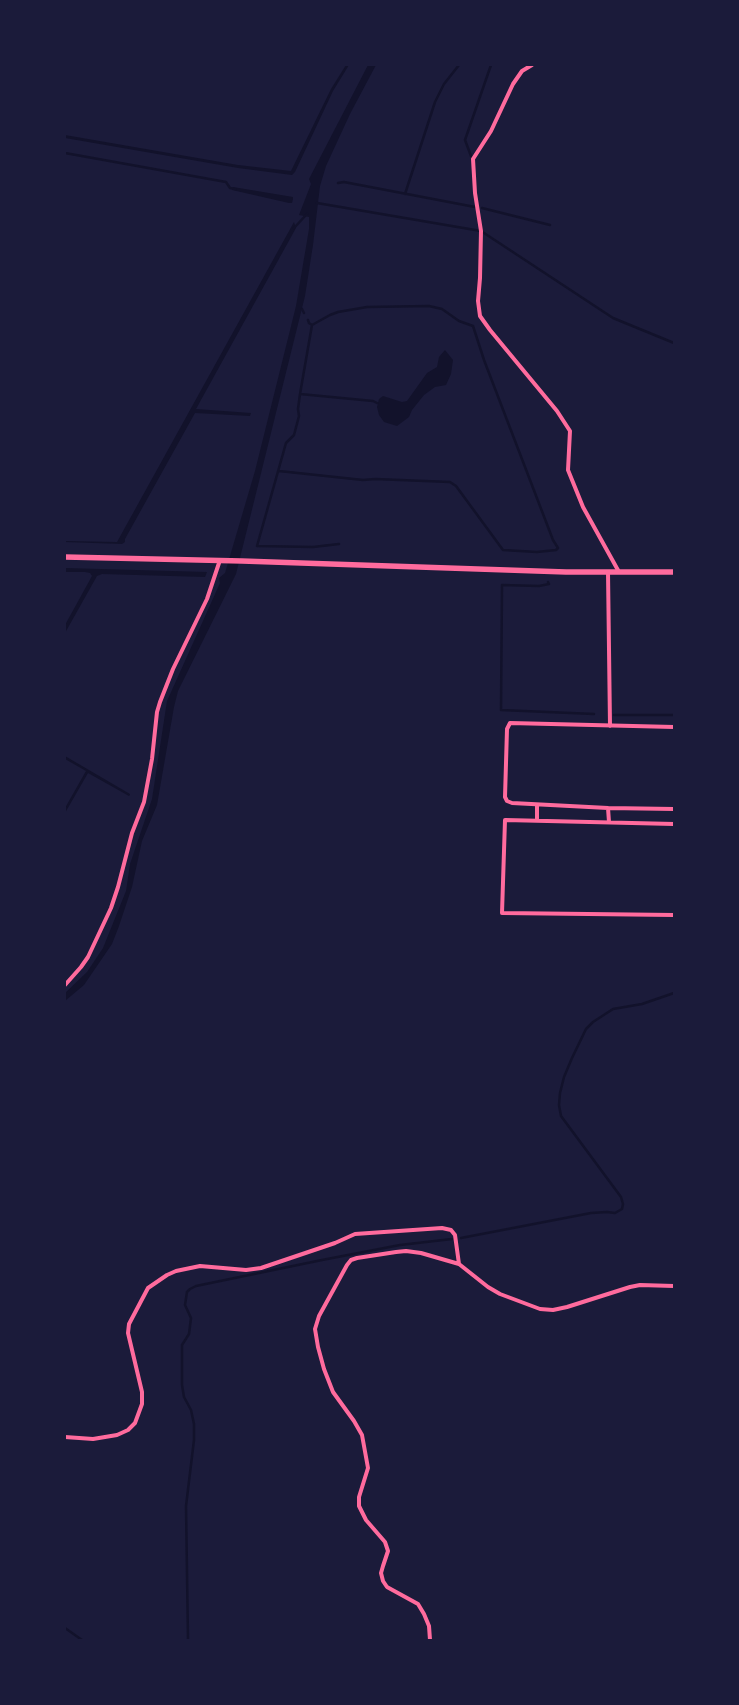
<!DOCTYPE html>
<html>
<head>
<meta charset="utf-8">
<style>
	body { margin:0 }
	#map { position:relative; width:739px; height:1705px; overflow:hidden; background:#1b1b3a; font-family:Commissioner,sans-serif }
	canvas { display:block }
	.frame { position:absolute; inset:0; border:66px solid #1b1b3a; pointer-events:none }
</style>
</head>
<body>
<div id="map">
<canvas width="739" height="1705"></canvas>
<div class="frame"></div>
</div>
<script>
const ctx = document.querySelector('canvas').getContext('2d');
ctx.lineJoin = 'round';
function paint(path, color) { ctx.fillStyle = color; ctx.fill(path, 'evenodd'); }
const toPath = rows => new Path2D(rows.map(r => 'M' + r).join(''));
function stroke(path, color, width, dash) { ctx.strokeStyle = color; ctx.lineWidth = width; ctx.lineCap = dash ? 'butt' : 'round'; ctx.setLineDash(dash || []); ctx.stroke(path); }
paint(toPath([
	[346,65,349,65,333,91,295,172,292,175,238,168,65,138,65,135,238,165,291,171,331,89],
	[368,65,376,65,350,114,326,166,320,186,313,245,305,296,236,574,178,691,174,707,157,805,142,841,132,887,119,926,112,944,84,985,65,1001,65,993,87,972,103,948,126,891,130,864,152,799,167,701,220,583,219,578,225,573,255,471,296,306,309,229,309,217,299,215,311,184,309,179],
	[233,187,293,197,293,199,292,203,289,203,232,190],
	[294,222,296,228,196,409,251,413,250,416,195,413,125,539,125,542,122,544,65,542,65,541,117,542],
	[445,350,453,360,451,374,446,385,435,387,424,395,412,410,409,417,397,426,384,422,379,415,377,407,379,399,383,396,402,402,407,401,427,373,437,367,439,357],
	[65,568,207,572,205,577,102,574,97,576,65,633,65,625,92,576,90,573,85,572,65,572],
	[65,756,130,794,130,795,129,796,88,773,65,813,65,808,86,771,65,759]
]), '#12122b');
stroke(toPath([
	[65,153,226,182,230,188,235,189],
	[471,156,465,140,491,65],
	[338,183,344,182,475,207],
	[405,194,435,102,444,84,459,65],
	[317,203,481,231,613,318,674,343],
	[482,208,550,225],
	[294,228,307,214],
	[302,309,304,313],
	[312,325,300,394,298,409,299,416,294,435,286,443,257,546,313,547,339,544],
	[300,394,373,401,377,403],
	[279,471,363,480,375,479,450,482,456,486,503,550,537,552,556,550,558,548,553,540,484,360,473,326,459,321,442,309,429,306,367,307,338,312,330,315,312,325,309,323,308,320],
	[548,582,549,584,539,586,502,585,501,710,594,714],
	[614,715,674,715],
	[461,1238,591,1213,607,1212,615,1213,622,1209,623,1204,621,1197,561,1116,559,1105,560,1093,564,1077,572,1058,586,1029,593,1022,613,1009,642,1004,674,993],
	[65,1628,82,1640],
	[188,1640,186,1506,194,1440,194,1424,191,1410,184,1397,182,1385,182,1345,189,1334,191,1318,185,1305,187,1292,190,1289,196,1286,322,1260,400,1245,452,1239]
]), '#12122b', 2.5);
stroke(toPath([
	[532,65,522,71,513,84,491,131,473,159,475,193,481,231,480,278,478,301,480,316,490,330,557,411,570,431,568,470,583,507,619,572],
	[608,572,610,726],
	[674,727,510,723,507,729,505,797,507,801,512,803,608,808,674,809],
	[537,805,537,820],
	[608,808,609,822],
	[674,824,505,820,502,913,674,915],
	[65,985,81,967,88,957,111,908,118,887,132,833,144,802,152,759,157,712,160,702,173,669,207,599,220,560],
	[65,1437,93,1439,117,1435,128,1430,135,1423,142,1404,142,1392,128,1333,129,1324,148,1288,167,1275,176,1271,200,1266,246,1270,261,1268,335,1243,355,1234,442,1228,451,1230,455,1235,459,1264],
	[430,1640,429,1626,424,1614,418,1604,387,1587,383,1581,381,1573,383,1566,388,1551,385,1542,366,1520,359,1506,359,1497,368,1468,362,1435,354,1421,333,1392,324,1369,318,1347,315,1329,319,1316,347,1265,351,1260,357,1258,396,1252,406,1251,421,1253,459,1264,488,1287,500,1294,540,1309,553,1310,567,1307,630,1287,640,1285,674,1286]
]), '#ff6b9d', 4);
stroke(toPath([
	[65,557,242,561,566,572,674,572]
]), '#ff6b9d', 5.5);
</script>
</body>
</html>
